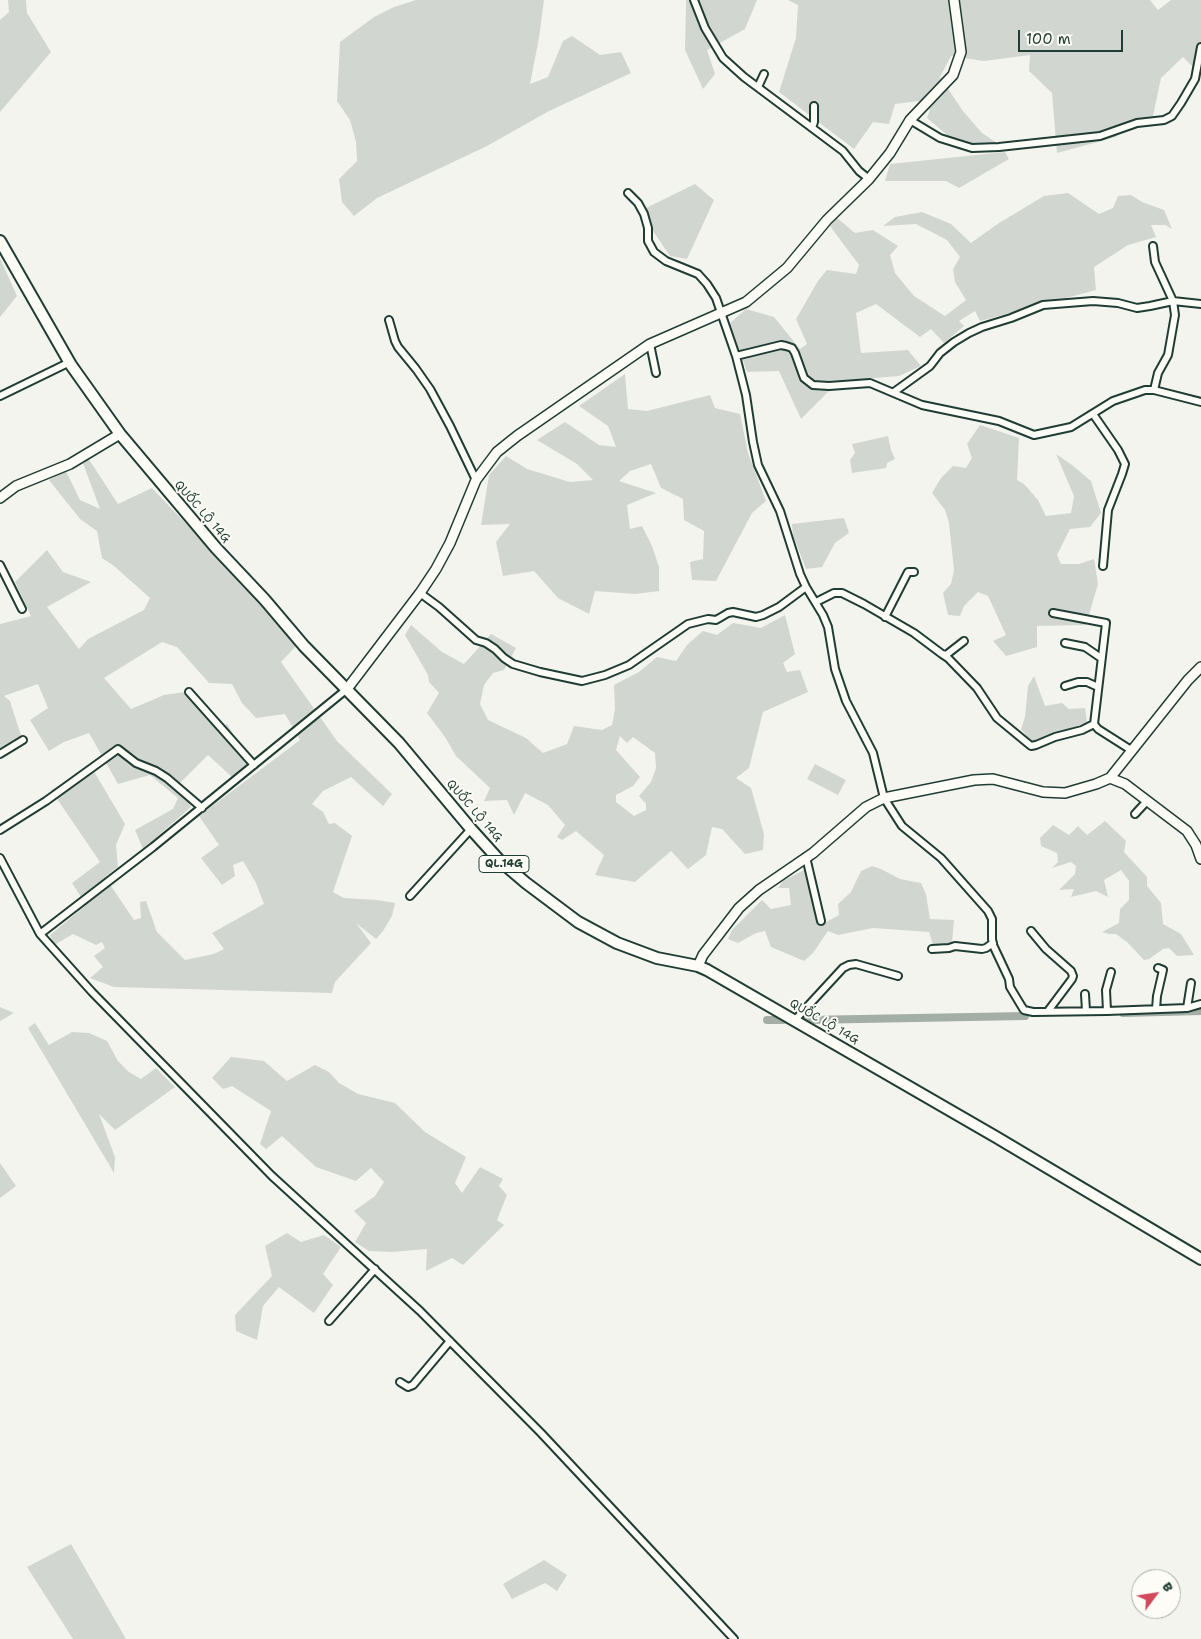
<!DOCTYPE html>
<html>
<head>
<meta charset="utf-8">
<style>
	body { margin:0 }
	#map { position:relative; width:1201px; height:1639px; overflow:hidden; background:#f4f4ef; font-family:"Shantell Sans",sans-serif }
	canvas { display:block }
	.north { position:absolute; left:1131px; top:1569px; width:50px; height:50px; box-sizing:border-box; background:#fdfcf7; border:1px solid #a4b0a9; border-radius:50%; rotate:59deg; font-size:14px; font-weight:700; line-height:20px; text-align:center; color:#1f3d34 }
	.north::after { content:''; display:block; margin:auto; width:18px; height:22px; background:#d1495b; clip-path:polygon(50% 0,100% 100%,50% 72%,0 100%) }
	.scale { position:absolute; left:1018px; top:30px; width:105px; height:22px; box-sizing:border-box; border:2px solid #1f3d34; border-top:0; padding-left:6px; font-size:15px; line-height:18px; white-space:nowrap; color:#1f3d34; -webkit-text-stroke:4px #fdfcf7; paint-order:stroke }
</style>
</head>
<body>
<div id="map">
<canvas width="1201" height="1639"></canvas>
<div class="north">B</div>
<div class="scale">100 m</div>
</div>
<script>
const ctx = document.querySelector('canvas').getContext('2d');
ctx.lineJoin = 'round';
function paint(path, color) { ctx.fillStyle = color; ctx.fill(path, 'evenodd'); }
const toPath = rows => new Path2D(rows.map(r => 'M' + r).join(''));
function stroke(path, color, width, dash) { ctx.strokeStyle = color; ctx.lineWidth = width; ctx.lineCap = dash ? 'butt' : 'round'; ctx.setLineDash(dash || []); ctx.stroke(path); }
function write(font, color, halo, rows, align = 'center') {
  ctx.font = font + ' "Shantell Sans",sans-serif'; ctx.lineWidth = 4; ctx.setLineDash([]); ctx.textBaseline = 'middle'; ctx.strokeStyle = halo; ctx.fillStyle = color; for (const [text, x, y, turn = 0] of rows) {
    ctx.save(); ctx.translate(x, y); ctx.rotate((+turn || 0) * Math.PI / 180); ctx.textAlign = isNaN(turn) ? turn : align; if (halo) ctx.strokeText(text, 0, 0); ctx.fillText(text, 0, 0); ctx.restore();
  }
}
paint(toPath([
	[8,0,26,0,27,13,51,52,0,112,0,20,9,12],
	[416,0,544,0,539,38,530,84,548,77,563,41,572,36,600,55,621,52,631,73,549,111,487,146,377,198,354,216,342,202,339,179,357,161,356,142,350,120,337,101,340,42,374,17,394,7],
	[686,0,757,0,745,29,707,50,715,74,703,89,685,50],
	[788,0,1150,0,1158,10,1171,0,1201,0,1201,59,1195,69,1183,57,1161,78,1153,116,1126,126,1116,137,1057,153,1052,93,1029,71,1030,55,984,61,951,56,940,77,963,111,982,133,997,143,981,151,972,143,953,140,927,118,930,110,918,101,895,104,889,124,873,122,854,149,779,92,796,38,798,5],
	[1005,152,1009,159,959,188,946,181,885,181,890,164],
	[695,184,714,200,687,259,670,256,653,231,646,208],
	[1068,193,1099,214,1113,208,1118,196,1131,195,1142,202,1164,210,1172,229,1165,225,1151,225,1156,237,1128,245,1094,267,1096,290,980,321,975,311,959,321,964,326,944,343,931,329,920,337,876,304,856,313,861,353,908,350,921,366,899,376,839,381,801,419,779,371,747,372,730,323,746,309,774,317,800,349,807,344,796,319,818,281,827,270,856,274,859,265,830,226,837,218,855,233,873,230,898,246,890,255,895,273,914,296,945,316,966,300,955,282,953,269,960,257,947,240,916,224,883,226,895,217,922,212,951,224,971,243,999,223,1044,196],
	[0,258,17,296,0,317],
	[625,374,628,409,647,411,710,395,715,408,740,414,748,453,766,501,752,513,716,581,692,580,690,562,703,559,704,531,684,520,683,499,661,488,651,464,630,471,619,481,656,493,627,505,630,529,642,526,652,546,659,567,659,591,635,594,595,591,589,614,558,598,534,571,503,576,496,542,510,524,481,525,489,475,506,456,527,469,570,482,593,480,577,464,537,440,565,422,599,445,616,447,608,426,579,406],
	[980,425,1019,438,1017,480,1024,484,1038,500,1046,516,1071,513,1074,496,1056,454,1072,465,1091,481,1101,513,1090,527,1070,529,1057,555,1061,564,1079,564,1094,559,1098,584,1086,625,1037,626,1037,647,1006,656,993,641,1006,635,988,596,978,592,964,606,960,616,948,615,943,593,951,584,954,570,949,523,945,510,932,493,941,478,953,466,966,468,972,458,967,444],
	[888,436,891,450,895,459,887,463,886,468,852,473,850,460,855,453,852,444],
	[88,458,118,504,152,488,208,547,297,645,281,662,337,741,392,794,383,806,351,777,323,791,312,804,323,812,329,824,335,823,352,836,333,892,344,898,377,900,395,903,392,916,383,931,376,939,356,923,371,943,335,982,332,993,114,987,90,978,103,967,94,956,105,948,102,942,96,945,73,934,54,945,50,935,86,905,72,883,100,862,51,790,92,768,125,824,116,845,118,867,105,877,134,920,141,918,140,902,146,901,157,932,185,960,214,954,224,949,212,933,264,904,256,883,243,861,233,865,235,876,222,885,201,858,219,845,199,816,300,740,285,714,256,718,242,703,232,684,209,683,177,647,162,642,104,678,131,709,164,695,185,692,220,728,227,724,250,762,232,777,208,755,179,784,191,807,143,849,135,830,173,809,178,798,150,775,118,784,89,733,64,742,49,751,30,720,48,708,38,684,4,696,10,701,22,739,0,754,0,624,31,616,15,582,47,550,63,572,91,582,47,607,79,649,88,639,144,610,150,598,114,566,102,558,97,531,80,519,49,480,66,471,80,500,100,509,83,463],
	[844,518,849,533,835,543,822,567,806,569,793,535,792,524],
	[785,615,795,654,783,663,787,672,800,670,808,692,763,712,749,768,736,778,751,788,764,834,763,850,745,854,722,829,712,827,706,855,688,869,671,851,635,882,595,875,604,855,576,831,562,840,557,837,565,825,548,805,525,793,514,815,507,800,484,801,490,788,456,756,445,737,427,713,439,693,429,682,428,675,405,635,411,625,442,652,464,664,491,634,516,648,504,670,493,673,484,685,480,704,488,720,526,738,543,753,567,744,574,726,602,730,612,725,615,709,614,685,639,672,657,657,676,661,687,645,703,631,717,635,733,623,761,628],
	[620,736,627,743,633,737,655,753,656,768,651,782,639,796,646,804,646,810,634,816,616,802,616,795,633,786,640,777,616,750],
	[1034,676,1045,706,1062,703,1069,709,1085,708,1087,722,1036,742,1031,741,1021,729,1025,717,1028,686],
	[815,764,846,780,838,795,807,779],
	[1105,821,1126,841,1124,852,1147,877,1147,886,1161,903,1163,924,1181,934,1194,955,1177,956,1169,948,1163,949,1149,959,1144,960,1127,942,1116,934,1109,934,1102,932,1119,923,1120,909,1129,900,1129,881,1121,870,1104,880,1108,897,1096,891,1071,897,1074,889,1059,890,1075,874,1076,866,1071,862,1052,868,1058,862,1057,853,1041,846,1040,838,1053,825,1069,835,1078,826,1087,835],
	[872,866,881,869,900,879,921,883,926,894,930,919,954,920,952,943,933,945,929,932,873,928,838,935,828,931,813,953,804,961,771,947,765,931,756,933,738,943,728,939,732,930,762,900,771,909,791,905,789,888,778,888,783,881,804,870,819,926,839,915,838,904,851,892,861,871],
	[0,1007,14,1013,0,1021],
	[35,1023,49,1045,72,1032,89,1033,107,1041,118,1061,129,1072,141,1079,156,1068,175,1087,115,1130,99,1114,115,1157,114,1173,28,1028],
	[231,1057,264,1061,287,1081,315,1065,329,1072,339,1083,358,1094,395,1103,425,1132,466,1157,455,1183,462,1193,480,1167,503,1179,499,1186,507,1195,497,1220,504,1225,463,1265,452,1258,426,1271,427,1249,392,1252,369,1251,355,1242,366,1223,354,1211,375,1196,384,1182,371,1168,356,1181,316,1167,282,1136,266,1149,260,1144,271,1111,232,1086,223,1089,212,1078],
	[0,1163,16,1186,0,1198],
	[287,1233,301,1242,324,1235,341,1247,323,1274,333,1285,314,1313,279,1287,263,1306,257,1340,236,1331,235,1315,272,1276,265,1246],
	[71,1544,126,1639,73,1639,27,1567],
	[544,1560,567,1575,557,1591,545,1583,512,1599,503,1584]
]), '#d1d6d1');
stroke(toPath([
	[1123,1013,1201,1011],
	[767,1020,783,1020],
	[805,1020,1025,1016]
]), '#a3aea7', 8);
const street = toPath([
	[694,0,705,28,723,58,744,77,843,151,859,171,869,179],
	[758,87,764,74],
	[910,120,940,138,972,148,999,147,1100,136,1137,123,1164,120,1172,116,1181,103,1195,79,1201,47],
	[812,128,814,122,814,106],
	[628,193,638,203,644,214,648,228,648,241,654,252,666,261,698,274,707,284,716,298,736,356,746,395,753,442,758,465,780,511,800,574,806,587,823,615,828,627,835,669,846,701,873,753,884,798,902,826,941,858,988,911,992,919,992,939,993,945,1009,979,1010,987,1022,1007,1024,1010,1033,1012,1107,1011,1187,1008,1201,1004],
	[1153,246,1155,262,1173,301,1175,315,1168,355,1158,373,1154,390],
	[389,320,395,341,398,347,416,369,430,389,450,426,476,480],
	[650,344,656,373],
	[736,356,781,345,786,346,792,348,795,353,804,378,813,385,829,386,870,383,922,405,999,421,1034,435,1071,427,1113,401,1145,390,1154,390,1201,402],
	[894,392,930,366,940,353,954,342,969,333,982,327,1011,318,1043,305,1093,301,1118,303,1137,308,1150,306,1173,301,1201,304],
	[0,396,70,362],
	[1093,414,1118,450,1125,464,1122,474,1108,510,1103,566],
	[0,565,22,609],
	[420,593,439,607,476,640,486,643,495,649,504,658,513,664,540,672,582,681,605,675,629,665,688,624,708,619,716,620,728,613,733,612,756,617,763,615,779,607,806,587],
	[816,602,834,593,842,593,864,604,914,633,942,654,946,655,964,641],
	[1053,613,1106,623,1094,724,1098,729,1131,750],
	[885,617,908,572,914,572],
	[1065,643,1085,647,1101,658],
	[942,654,948,658,977,688,997,718,1031,746,1036,745,1055,737,1082,730,1094,724],
	[1065,686,1078,682,1087,682,1098,687],
	[189,692,254,765],
	[0,754,23,740],
	[1135,814,1147,801],
	[0,830,46,801,118,749,136,763,156,771,167,778,202,808],
	[806,857,821,921],
	[0,858,40,934,92,992,272,1176,420,1311,541,1433,734,1639],
	[410,896,471,829],
	[1031,931,1046,949,1071,971,1073,976,1072,979,1048,1011],
	[40,934,153,847,347,689],
	[932,949,949,948,955,946,982,949,986,948,993,943],
	[1085,994,1086,1011],
	[1187,1008,1191,983],
	[1156,1009,1157,996,1163,970,1158,968],
	[1107,1011,1106,990,1111,972],
	[795,1020,843,968,849,965,856,964,898,976],
	[329,1321,375,1269],
	[400,1382,408,1387,413,1385,450,1341]
]);
const secondary = toPath([
	[0,498,16,486,70,464,120,434],
	[347,689,420,593,436,569,450,543,476,480,497,452,517,436,650,344,746,302,787,268,827,220,869,179,890,153,910,120,953,75,961,52,954,0],
	[1110,778,1188,680,1201,667],
	[698,966,703,955,739,908,759,890,813,853,866,807,884,798,974,780,993,779,1043,792,1065,793,1096,784,1110,778,1125,784,1187,831,1196,845,1201,859]
]);
const primary = toPath([
	[0,241,71,365,120,434,216,548,265,600,304,646,399,743,471,829,499,860,526,883,578,922,617,943,657,958,698,966,707,970,996,1137,1201,1259]
]);
stroke(street, '#1f3d34', 10);
stroke(secondary, '#1f3d34', 12);
stroke(primary, '#1f3d34', 14);
stroke(street, '#fdfcf7', 6);
stroke(secondary, '#fdfcf7', 9);
stroke(primary, '#fdfcf7', 10);
for (const [x, y, w] of [
	[504,864,50]
]) { const box = new Path2D(); box.roundRect(x - w / 2, y - 8.5, w, 17, 4); ctx.fillStyle = '#fdfcf7'; ctx.fill(box); stroke(box, '#1f3d34', 1); }
write('bold 11px', '#1f3d34', null, [
	["QL.14G",504,864]
]);
write('12px', '#1f3d34', '#fdfcf7', [
	["QUỐC LỘ 14G",202,512,49],
	["QUỐC LỘ 14G",474,811,49],
	["QUỐC LỘ 14G",824,1022,30]
]);
</script>
</body>
</html>
